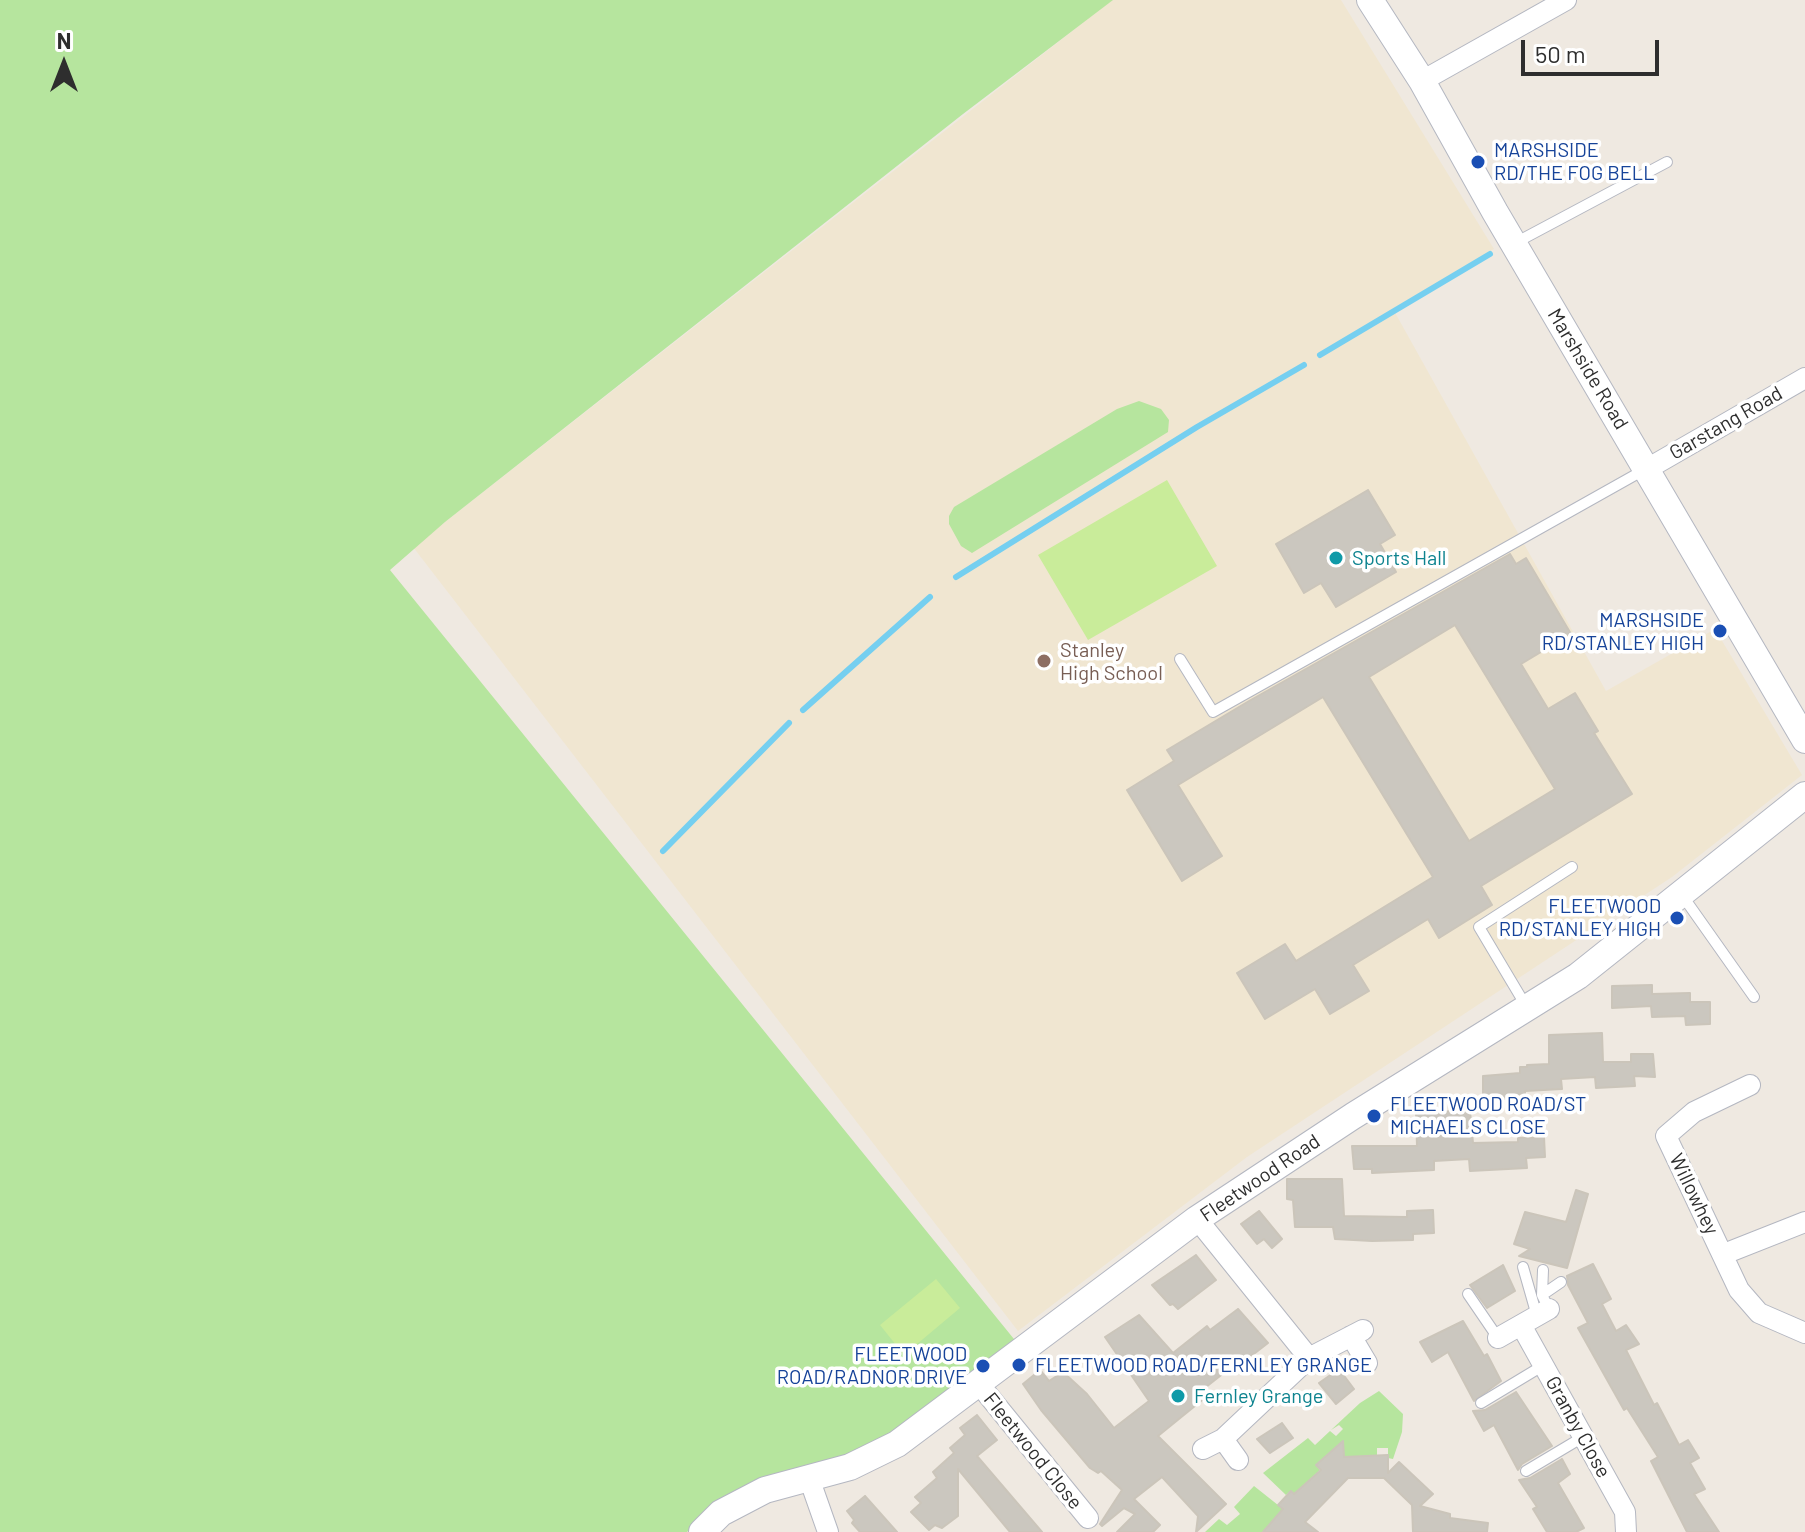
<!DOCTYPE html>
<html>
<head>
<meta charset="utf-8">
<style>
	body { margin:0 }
	#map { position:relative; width:1805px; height:1532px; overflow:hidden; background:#efe9e1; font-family:Barlow,sans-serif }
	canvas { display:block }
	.north { position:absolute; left:24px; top:24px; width:80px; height:80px; -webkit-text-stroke:6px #fff; paint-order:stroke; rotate:0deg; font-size:22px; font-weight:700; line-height:32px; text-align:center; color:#2e2e2e }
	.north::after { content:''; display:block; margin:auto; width:28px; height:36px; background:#2e2e2e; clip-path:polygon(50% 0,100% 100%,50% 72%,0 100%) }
	.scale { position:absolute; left:1521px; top:40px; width:138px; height:36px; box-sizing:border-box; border:4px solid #2e2e2e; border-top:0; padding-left:10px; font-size:24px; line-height:28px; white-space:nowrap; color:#2e2e2e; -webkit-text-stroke:6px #fff; paint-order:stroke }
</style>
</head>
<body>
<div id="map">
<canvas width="1805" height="1532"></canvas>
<div class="north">N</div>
<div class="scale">50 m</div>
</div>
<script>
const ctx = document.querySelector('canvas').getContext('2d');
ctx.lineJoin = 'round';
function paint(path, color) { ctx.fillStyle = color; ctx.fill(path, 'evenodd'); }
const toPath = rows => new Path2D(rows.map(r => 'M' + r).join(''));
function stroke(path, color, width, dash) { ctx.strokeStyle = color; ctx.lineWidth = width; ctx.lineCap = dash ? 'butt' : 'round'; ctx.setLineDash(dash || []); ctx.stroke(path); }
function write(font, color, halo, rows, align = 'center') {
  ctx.font = font + ' Barlow,sans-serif'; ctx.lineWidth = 7; ctx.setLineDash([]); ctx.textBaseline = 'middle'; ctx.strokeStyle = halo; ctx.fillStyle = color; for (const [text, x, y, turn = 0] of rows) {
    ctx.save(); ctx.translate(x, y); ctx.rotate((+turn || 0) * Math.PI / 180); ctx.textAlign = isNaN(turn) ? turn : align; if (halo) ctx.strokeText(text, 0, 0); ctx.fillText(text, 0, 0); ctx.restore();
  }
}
paint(toPath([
	[1112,0,1341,0,1494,249,1393,309,1606,691,1715,629,1802,775,1672,877,1247,1157,1018,1331,413,547]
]), '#f0e6d1');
paint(toPath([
	[0,0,1113,0,963,114,445,522,390,570,1018,1344,894,1435,843,1459,713,1506,687,1532,0,1532],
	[1139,401,1161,409,1169,420,1168,432,972,553,961,546,949,524,949,516,954,507,1117,409],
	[1379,1391,1403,1414,1402,1432,1393,1459,1388,1458,1388,1448,1377,1448,1377,1456,1344,1457,1343,1450,1322,1460,1316,1465,1320,1470,1294,1494,1291,1491,1286,1495,1263,1473,1308,1438,1315,1445,1330,1431,1336,1436,1343,1429,1339,1425,1331,1430,1360,1403],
	[1254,1486,1283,1509,1263,1532,1205,1532,1219,1519,1227,1525,1240,1514,1234,1507]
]), '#b6e59e');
paint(toPath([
	[1167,480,1217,566,1088,640,1038,555],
	[936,1279,960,1308,904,1355,880,1325]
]), '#c9ec9a');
stroke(toPath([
	[1320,355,1490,254],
	[956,577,1197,427,1304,365],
	[803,710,930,597],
	[663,851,789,723]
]), '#75cff0', 6);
const building = toPath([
	[1368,490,1395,535,1380,544,1396,572,1336,607,1321,583,1304,593,1276,544,1368,490],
	[1510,554,1516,564,1526,558,1571,634,1521,664,1548,709,1575,693,1598,731,1594,733,1632,794,1481,886,1492,905,1439,938,1428,919,1353,965,1369,991,1330,1014,1315,989,1265,1019,1237,973,1285,944,1296,961,1433,877,1323,697,1178,785,1222,856,1182,881,1127,790,1174,761,1167,750,1249,701,1510,554],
	[1455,625,1555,789,1469,841,1369,677,1455,625],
	[1652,985,1652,994,1690,993,1690,1002,1710,1002,1710,1024,1686,1025,1685,1016,1652,1017,1651,1006,1612,1008,1612,986,1652,985],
	[1602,1033,1603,1062,1631,1062,1631,1054,1653,1054,1655,1077,1634,1076,1635,1086,1596,1088,1595,1077,1561,1079,1562,1089,1525,1091,1525,1099,1483,1099,1483,1076,1520,1073,1520,1067,1527,1067,1527,1065,1549,1064,1549,1035,1602,1033],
	[1470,1111,1473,1143,1518,1142,1518,1138,1544,1137,1545,1157,1526,1158,1527,1168,1470,1171,1469,1159,1434,1161,1434,1170,1372,1173,1372,1169,1354,1169,1352,1146,1417,1146,1416,1112,1470,1111],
	[1287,1179,1342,1179,1344,1216,1407,1217,1407,1211,1433,1210,1434,1233,1413,1234,1413,1240,1372,1241,1335,1239,1333,1227,1295,1227,1293,1200,1287,1199,1287,1179],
	[1576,1190,1588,1194,1567,1268,1519,1256,1530,1249,1514,1244,1525,1212,1566,1222,1576,1190],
	[1259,1211,1282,1239,1272,1248,1264,1239,1257,1244,1241,1224,1259,1211],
	[1196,1255,1216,1280,1178,1309,1173,1304,1170,1305,1152,1285,1196,1255],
	[1593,1264,1611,1299,1602,1304,1616,1331,1626,1325,1639,1344,1626,1350,1654,1405,1657,1403,1679,1445,1688,1440,1699,1458,1690,1463,1705,1489,1694,1494,1719,1532,1687,1532,1651,1461,1658,1457,1627,1408,1624,1410,1578,1328,1588,1323,1568,1285,1567,1276,1593,1264],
	[1503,1265,1515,1291,1487,1308,1470,1285,1503,1265],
	[1238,1309,1268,1343,1246,1360,1244,1357,1201,1391,1206,1397,1158,1436,1226,1504,1196,1532,1198,1516,1162,1477,1134,1499,1160,1525,1153,1532,1117,1532,1135,1514,1124,1508,1102,1526,1100,1524,1122,1490,1101,1471,1098,1473,1090,1468,1041,1410,1023,1384,1040,1370,1049,1381,1063,1372,1087,1394,1114,1428,1149,1401,1105,1337,1139,1315,1173,1353,1207,1326,1210,1330,1238,1309],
	[1463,1321,1484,1356,1487,1354,1501,1381,1474,1401,1448,1352,1432,1362,1420,1342,1463,1321],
	[1339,1369,1354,1389,1336,1404,1319,1383,1339,1369],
	[1516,1392,1552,1446,1522,1464,1518,1470,1494,1425,1484,1431,1473,1411,1485,1410,1516,1392],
	[977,1415,997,1440,977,1456,1042,1532,1010,1532,958,1469,958,1516,942,1528,935,1525,929,1530,911,1512,921,1503,915,1497,937,1478,933,1472,954,1453,950,1448,965,1435,960,1428,977,1415],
	[1282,1423,1293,1438,1270,1453,1257,1439,1282,1423],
	[1343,1441,1344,1457,1388,1455,1388,1473,1399,1462,1433,1494,1420,1506,1450,1514,1450,1518,1488,1523,1487,1532,1413,1532,1412,1505,1384,1478,1348,1478,1305,1522,1318,1532,1263,1532,1283,1509,1278,1505,1291,1491,1294,1494,1321,1470,1316,1465,1343,1441],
	[1562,1459,1570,1474,1558,1483,1584,1528,1576,1532,1547,1532,1533,1509,1537,1507,1519,1480,1530,1478,1562,1459],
	[865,1496,897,1532,860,1532,852,1523,854,1520,847,1511,865,1496]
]);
paint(building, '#cbc7bf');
stroke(building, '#cbc5ba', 2);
const service = toPath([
	[1515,243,1667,162],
	[1180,659,1213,712,1644,470],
	[1682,895,1754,997],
	[1526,1006,1479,927,1572,867],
	[1523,1267,1537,1316],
	[1543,1270,1542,1295,1549,1309],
	[1468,1294,1498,1338],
	[1542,1295,1561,1282],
	[1481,1403,1544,1365],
	[1526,1471,1583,1437]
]);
const minor = toPath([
	[1422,81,1566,0],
	[1647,469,1805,378],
	[1750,1085,1694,1112,1666,1136,1739,1290,1759,1313,1805,1333],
	[1197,1219,1309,1358],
	[1724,1254,1805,1222],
	[1521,1325,1625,1512,1626,1532],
	[1351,1336,1367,1363],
	[1498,1338,1549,1309],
	[979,1384,1088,1518],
	[1223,1439,1238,1460],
	[1203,1449,1223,1439,1309,1358,1363,1330],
	[809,1478,828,1532]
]);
const tertiary = toPath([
	[1370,0,1422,81,1495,212,1805,740],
	[702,1532,721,1513,765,1490,850,1467,897,1444,1197,1219,1353,1116,1578,976,1805,795]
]);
stroke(service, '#b4b7c1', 12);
stroke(minor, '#b4b7c1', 22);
stroke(tertiary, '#b4b7c1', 28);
stroke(service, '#fff', 10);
stroke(minor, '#fff', 20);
stroke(tertiary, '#fff', 26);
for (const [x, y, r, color] of [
	[1478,162,8,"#1a4fb4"],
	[1336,558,8,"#0f9aa8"],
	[1720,631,8,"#1a4fb4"],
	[1044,661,8,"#8d6e63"],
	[1677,918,8,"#1a4fb4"],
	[1374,1116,8,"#1a4fb4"],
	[1019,1365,8,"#1a4fb4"],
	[983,1366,8,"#1a4fb4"],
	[1178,1396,8,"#0f9aa8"]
]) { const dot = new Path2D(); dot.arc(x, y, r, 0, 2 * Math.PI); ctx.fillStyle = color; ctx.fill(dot); stroke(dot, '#fff', 3); }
write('20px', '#164399', '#fff', [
	["MARSHSIDE",1494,150],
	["RD/THE FOG BELL",1494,173],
	["MARSHSIDE",1704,620,"right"],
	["RD/STANLEY HIGH",1704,643,"right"],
	["FLEETWOOD",1661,906,"right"],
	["RD/STANLEY HIGH",1661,929,"right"],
	["FLEETWOOD ROAD/ST",1390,1104],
	["MICHAELS CLOSE",1390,1127],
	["FLEETWOOD",967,1354,"right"],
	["ROAD/RADNOR DRIVE",967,1377,"right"],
	["FLEETWOOD ROAD/FERNLEY GRANGE",1035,1365]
], 'left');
write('20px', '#2e2e2e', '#fff', [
	["Marshside Road",1588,369,59],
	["Garstang Road",1726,423,-30],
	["Fleetwood Road",1260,1178,-34],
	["Willowhey",1694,1194,64],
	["Granby Close",1578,1427,61],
	["Fleetwood Close",1033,1451,51]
]);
write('20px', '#0d838f', '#fff', [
	["Sports Hall",1352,558],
	["Fernley Grange",1194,1396]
], 'left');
write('20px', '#785e54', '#fff', [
	["Stanley",1060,650],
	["High School",1060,673]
], 'left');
</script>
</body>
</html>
